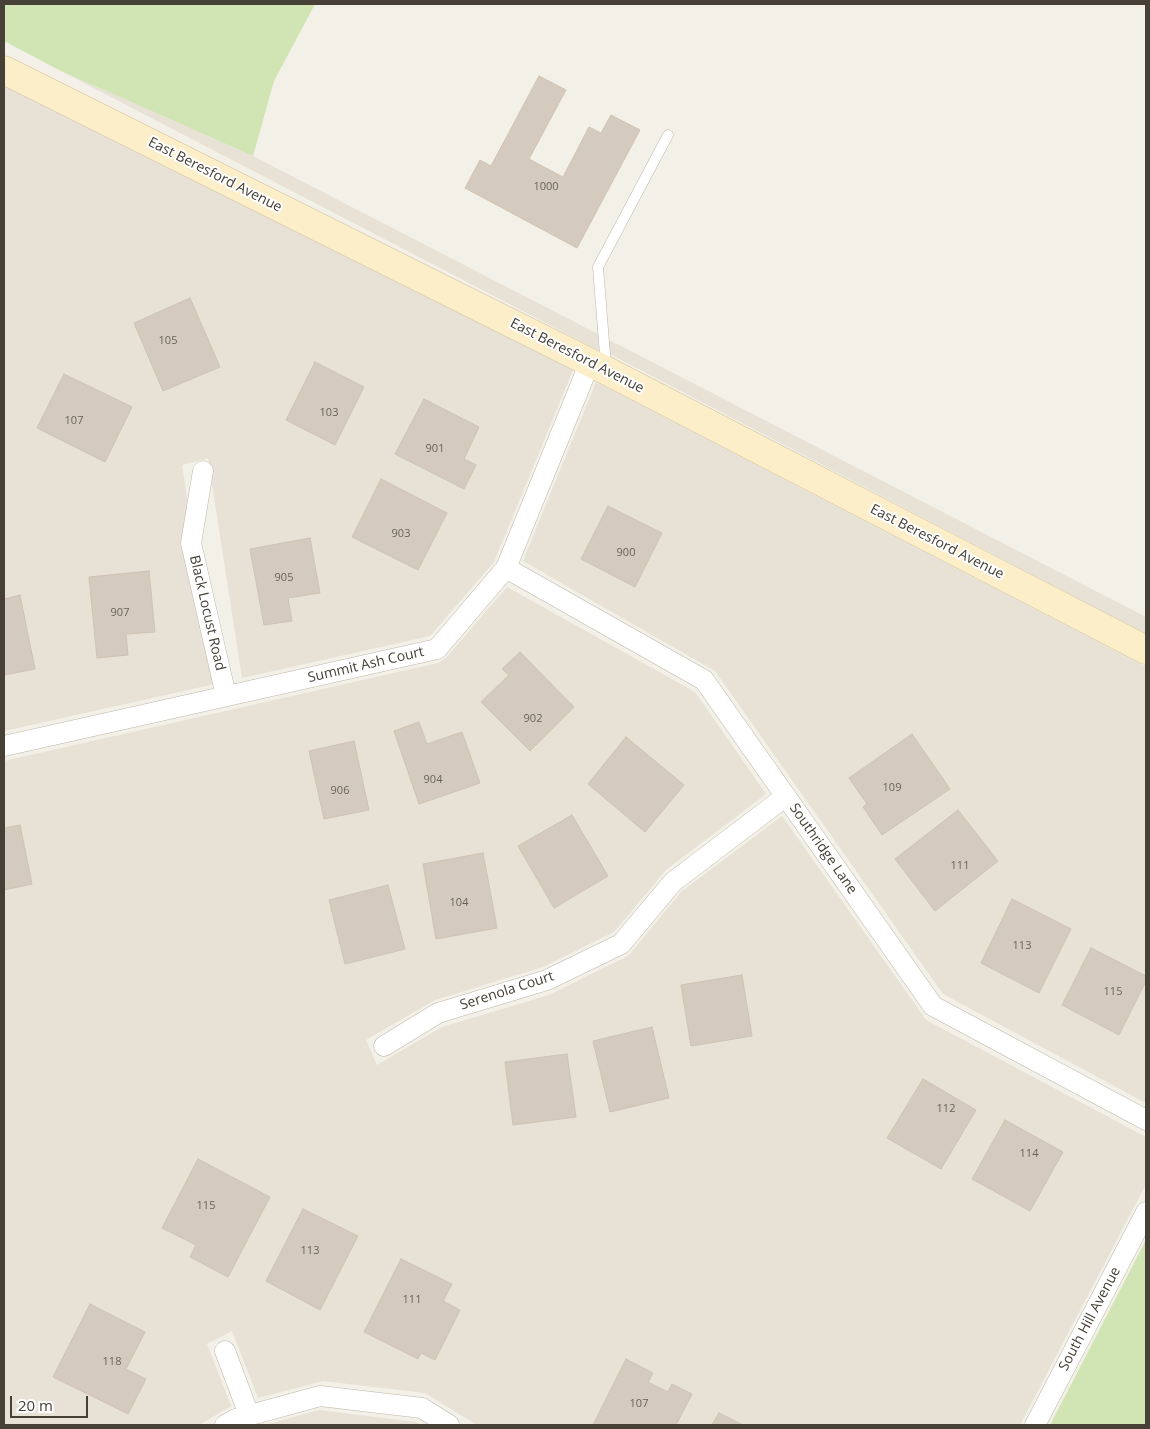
<!DOCTYPE html>
<html>
<head>
<meta charset="utf-8">
<style>
	body { margin:0 }
	#map { position:relative; width:1150px; height:1429px; overflow:hidden; background:#f3f0e8; font-family:"Open Sans",sans-serif }
	canvas { display:block }
	.frame { position:absolute; inset:0; border:5px solid #464037; pointer-events:none }
	.scale { position:absolute; left:10px; top:1396px; width:78px; height:22px; box-sizing:border-box; border:2px solid #464037; border-top:0; padding-left:6px; font-size:15px; line-height:18px; white-space:nowrap; color:#464037; -webkit-text-stroke:4px #fff; paint-order:stroke }
</style>
</head>
<body>
<div id="map">
<canvas width="1150" height="1429"></canvas>
<div class="frame"></div>
<div class="scale">20 m</div>
</div>
<script>
const ctx = document.querySelector('canvas').getContext('2d');
ctx.lineJoin = 'round';
function paint(path, color) { ctx.fillStyle = color; ctx.fill(path, 'evenodd'); }
const toPath = rows => new Path2D(rows.map(r => 'M' + r).join(''));
function stroke(path, color, width, dash) { ctx.strokeStyle = color; ctx.lineWidth = width; ctx.lineCap = dash ? 'butt' : 'round'; ctx.setLineDash(dash || []); ctx.stroke(path); }
function write(font, color, halo, rows, align = 'center') {
  ctx.font = font + ' "Open Sans",sans-serif'; ctx.lineWidth = 4; ctx.setLineDash([]); ctx.textBaseline = 'middle'; ctx.strokeStyle = halo; ctx.fillStyle = color; for (const [text, x, y, turn = 0] of rows) {
    ctx.save(); ctx.translate(x, y); ctx.rotate((+turn || 0) * Math.PI / 180); ctx.textAlign = isNaN(turn) ? turn : align; if (halo) ctx.strokeText(text, 0, 0); ctx.fillText(text, 0, 0); ctx.restore();
  }
}
paint(toPath([
	[59,70,253,156,1146,617,1146,634,608,353,596,349],
	[4,75,573,370,494,562,430,636,242,678,208,458,182,465,215,684,4,731],
	[596,382,1146,667,1146,1103,943,994,715,671,523,561],
	[507,587,695,692,766,794,666,870,614,932,543,967,435,1000,366,1040,377,1065,442,1027,549,995,626,957,631,953,681,892,782,816,926,1020,1146,1137,1146,1184,1020,1425,477,1425,425,1393,323,1381,258,1398,232,1331,207,1344,231,1406,199,1425,4,1425,4,761,438,663,446,658],
	[319,1410,416,1422,421,1425,265,1425]
]), '#e7e1d6');
paint(toPath([
	[4,4,315,4,274,81,253,156,59,70,4,41],
	[1146,1240,1146,1425,1050,1425]
]), '#d0e5b3');
const building = toPath([
	[539,76,566,90,529,159,563,177,589,127,601,133,611,115,640,130,577,248,465,188,480,160,491,166,539,76],
	[190,298,220,367,163,391,134,323,190,298],
	[315,362,364,387,335,445,286,420,315,362],
	[64,374,132,407,105,462,37,428,64,374],
	[424,399,479,427,464,459,476,465,464,489,395,454,424,399],
	[381,479,447,513,418,570,352,537,381,479],
	[608,506,662,533,635,587,581,559,608,506],
	[310,538,320,593,288,598,292,621,264,625,250,549,310,538],
	[149,571,155,632,126,634,128,655,97,658,89,577,149,571],
	[20,595,35,669,4,675,4,599,20,595],
	[520,652,574,707,530,751,481,702,509,675,502,669,520,652],
	[419,722,427,744,462,732,480,783,419,804,394,731,419,722],
	[912,734,950,789,882,835,863,807,867,804,849,778,912,734],
	[626,737,684,785,645,832,588,784,626,737],
	[354,741,369,810,324,819,309,751,354,741],
	[958,810,998,861,935,911,895,859,958,810],
	[572,815,608,876,554,908,518,846,572,815],
	[20,825,32,884,4,890,4,828,20,825],
	[483,853,497,928,436,939,423,864,483,853],
	[388,885,405,949,345,964,329,900,388,885],
	[1012,899,1071,929,1039,993,981,963,1012,899],
	[1091,948,1146,976,1146,981,1119,1035,1062,1005,1091,948],
	[742,975,752,1036,691,1046,681,985,742,975],
	[652,1027,669,1098,610,1112,593,1041,652,1027],
	[567,1054,576,1117,513,1125,505,1062,567,1054],
	[923,1079,976,1110,941,1169,887,1138,923,1079],
	[1005,1120,1063,1152,1030,1211,972,1179,1005,1120],
	[198,1159,270,1197,228,1277,190,1257,196,1245,162,1228,198,1159],
	[303,1209,358,1236,320,1310,266,1281,303,1209],
	[401,1259,452,1284,443,1301,460,1310,435,1360,421,1353,418,1359,364,1332,401,1259],
	[90,1304,145,1332,126,1369,146,1379,128,1414,53,1377,90,1304],
	[626,1359,653,1373,648,1382,668,1392,672,1384,692,1394,676,1425,593,1425,626,1359],
	[719,1413,743,1425,712,1425,719,1413]
]);
paint(building, '#d4cbbe');
stroke(building, '#cfc3b2', 1);
const lane = toPath([
	[606,367,598,267,668,135]
]);
const street = toPath([
	[203,471,191,543,226,696],
	[506,568,704,680,933,1006,1146,1120],
	[4,746,437,649,506,568,590,362],
	[384,1046,438,1013,547,980,621,944,673,882,786,796],
	[225,1351,249,1415],
	[225,1425,236,1419,320,1396,422,1408,449,1425],
	[1035,1425,1146,1212]
]);
const secondary = toPath([
	[4,70,607,371,1146,650]
]);
stroke(lane, '#beb7ab', 11);
stroke(street, '#beb7ab', 21);
stroke(secondary, '#d1c19a', 29);
stroke(lane, '#fff', 10);
stroke(street, '#fff', 20);
stroke(secondary, '#fceec9', 28);
write('11px', '#6a6359', null, [
	["1000",546,187],
	["105",168,341],
	["103",329,413],
	["107",74,421],
	["901",435,449],
	["903",401,534],
	["900",626,553],
	["905",284,578],
	["907",120,613],
	["902",533,719],
	["904",433,780],
	["109",892,788],
	["906",340,791],
	["111",960,866],
	["104",459,903],
	["113",1022,946],
	["115",1113,992],
	["112",946,1109],
	["114",1029,1154],
	["115",206,1206],
	["113",310,1251],
	["111",412,1300],
	["118",112,1362],
	["107",639,1404]
]);
write('14px', '#464037', '#fff', [
	["East Beresford Avenue",215,175,27],
	["East Beresford Avenue",577,356,27],
	["East Beresford Avenue",937,542,27],
	["Black Locust Road",207,613,77],
	["Summit Ash Court",366,665,-13],
	["Southridge Lane",823,849,55],
	["Serenola Court",507,991,-18],
	["South Hill Avenue",1090,1319,-62]
]);
</script>
</body>
</html>
